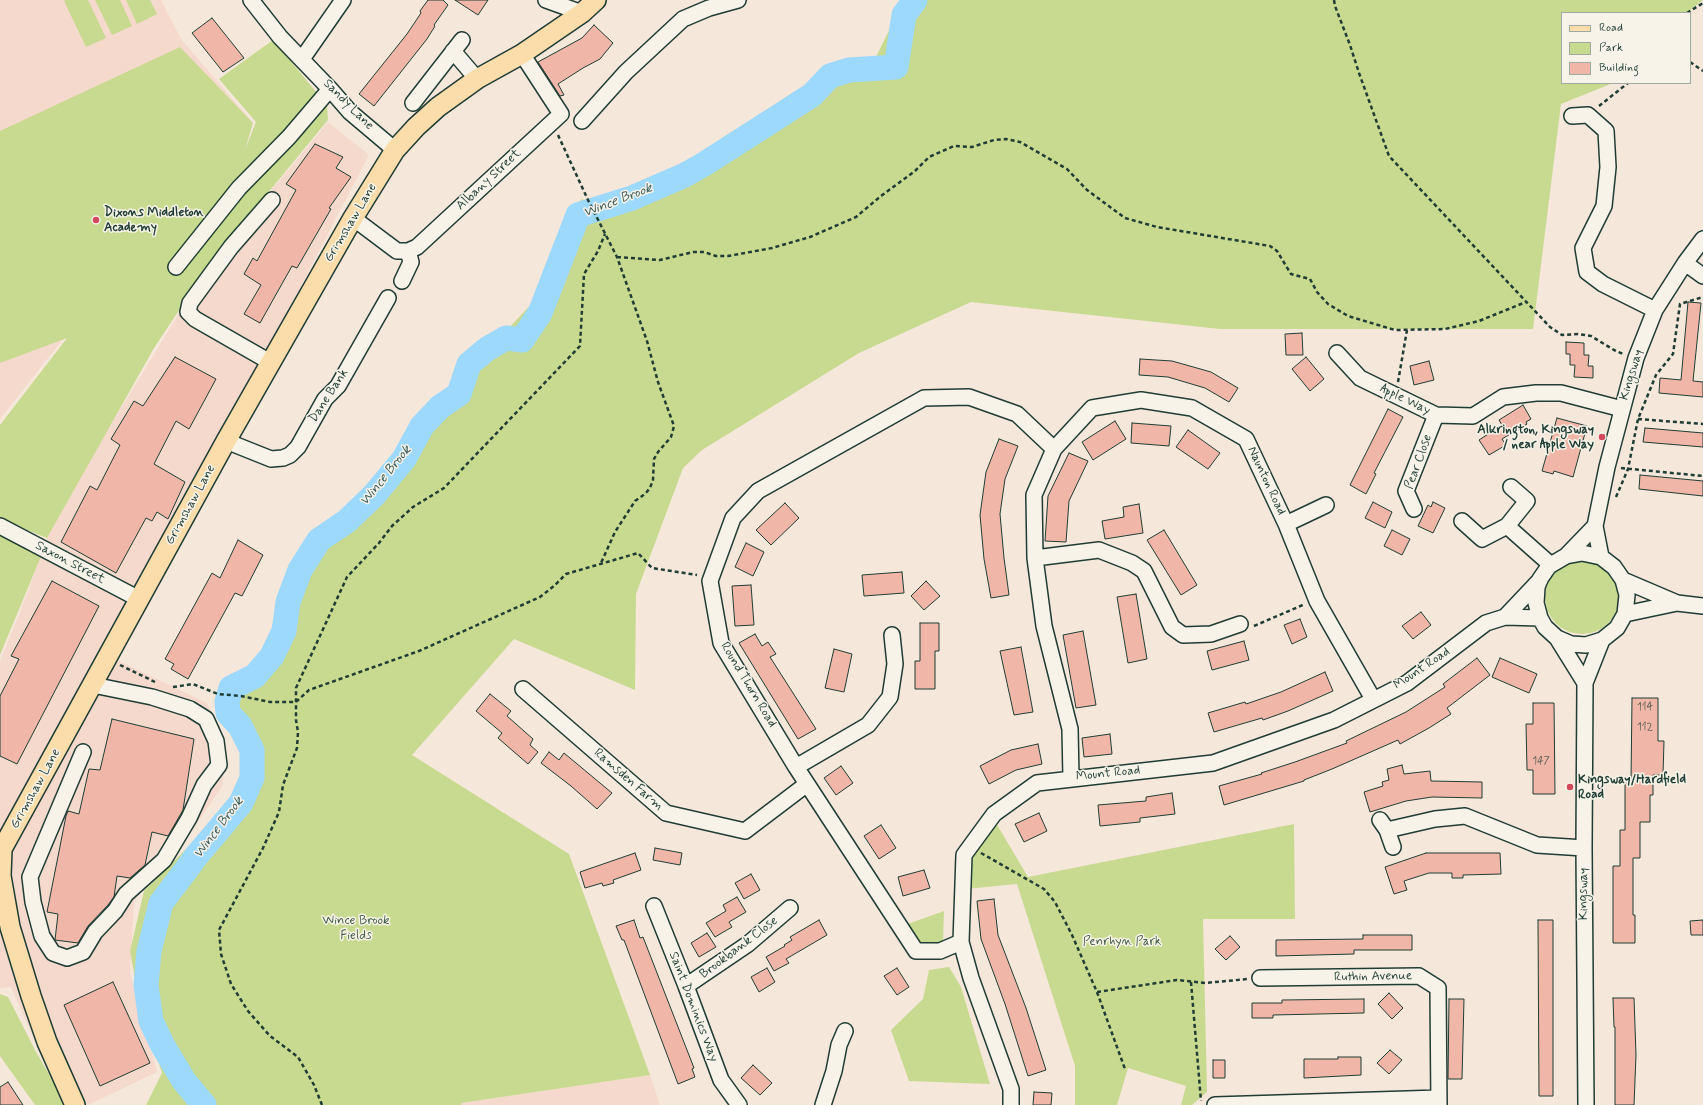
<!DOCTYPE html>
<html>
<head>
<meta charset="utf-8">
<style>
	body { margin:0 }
	#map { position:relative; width:1703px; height:1105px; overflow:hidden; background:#f6e7db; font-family:Mynerve,sans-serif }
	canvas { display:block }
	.legend { position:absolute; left:1561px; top:12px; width:130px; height:72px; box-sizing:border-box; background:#f7f3e8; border:1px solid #a1aaa0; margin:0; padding:5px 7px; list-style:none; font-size:12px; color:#1f3d34 }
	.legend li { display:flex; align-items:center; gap:8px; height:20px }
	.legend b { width:20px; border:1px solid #a1aaa0 }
</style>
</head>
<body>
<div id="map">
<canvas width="1703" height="1105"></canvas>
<ul class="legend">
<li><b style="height:5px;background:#faddab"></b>Road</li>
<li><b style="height:11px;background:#c8da8f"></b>Park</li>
<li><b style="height:11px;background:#f0b7a8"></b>Building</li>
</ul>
</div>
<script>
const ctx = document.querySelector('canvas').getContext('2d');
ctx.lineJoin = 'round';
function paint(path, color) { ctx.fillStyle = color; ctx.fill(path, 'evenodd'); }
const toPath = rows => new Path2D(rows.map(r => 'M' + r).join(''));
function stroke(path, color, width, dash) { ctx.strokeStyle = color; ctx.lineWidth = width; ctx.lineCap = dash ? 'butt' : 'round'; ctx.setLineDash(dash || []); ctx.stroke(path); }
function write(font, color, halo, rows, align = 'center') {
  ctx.font = font + ' Mynerve,sans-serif'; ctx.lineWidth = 3; ctx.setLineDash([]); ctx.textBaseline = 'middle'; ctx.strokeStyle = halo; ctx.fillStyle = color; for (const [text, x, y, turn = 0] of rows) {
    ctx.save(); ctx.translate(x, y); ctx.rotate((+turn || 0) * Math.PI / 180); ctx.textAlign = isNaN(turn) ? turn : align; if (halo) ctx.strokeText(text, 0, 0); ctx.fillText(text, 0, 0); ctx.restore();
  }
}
paint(toPath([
	[0,0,161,0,181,39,253,123,63,339,0,419],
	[328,122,369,155,253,378,115,659,207,703,224,743,223,785,185,841,134,901,130,973,157,1072,88,1105,63,1105,11,987,0,988,0,661,24,602,47,538,101,441,206,269],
	[650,1075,660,1105,461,1105,461,1103]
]), '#f4d9cc');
paint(toPath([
	[66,0,88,0,106,38,86,47,64,1],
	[95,0,120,0,132,26,112,35],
	[126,0,150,0,157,14,137,24],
	[904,0,1703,0,1687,13,1562,13,1562,83,1613,83,1561,104,1533,329,1220,329,971,302,859,353,702,450,683,468,636,594,635,690,514,639,412,755,569,854,650,1075,461,1103,461,1105,146,1105,162,1073,141,1011,130,951,144,891,225,810,247,772,237,731,220,704,229,678,260,663,277,627,285,581,308,546,362,497,401,456,419,424,441,400,457,391,466,360,485,343,505,332,537,298,571,212,582,199,593,204,665,176,718,148,774,116,814,83,830,67,873,63],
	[273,40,327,105,328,120,211,262,154,348,47,538,0,519,0,425,67,338,0,363,0,131,180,47,253,123,245,150,256,122,219,79],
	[0,534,42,554,0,655],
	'1545 597a37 37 0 1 1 74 0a37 37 0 1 1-74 0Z',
	[996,823,1028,877,1294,824,1295,919,1203,919,1207,1092,1192,1105,1181,1105,1186,1086,1128,1068,1117,1105,1075,1105,1075,1066,1017,884,966,889,968,858],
	[944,911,943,942,932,948,919,945,905,925],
	[949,967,961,987,990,1084,909,1081,891,1030,923,999,929,970],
	[0,994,8,997,35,1050,65,1102,64,1105,35,1105,0,1056]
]), '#c8da8f');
stroke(toPath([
	[204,1105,184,1081,163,1046,151,1021,146,985,149,951,161,903,198,854,241,803,252,778,252,750,240,726,228,713,227,702,231,688,255,676,272,656,284,631,288,602,300,570,319,540,347,521,374,495,404,459,422,426,440,407,459,394,469,364,487,349,506,338,522,340,540,313,578,215,632,198,685,175,706,163,812,95,830,76,849,70,896,67,904,15,915,0]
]), '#9cd9fd', 25);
const building = toPath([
	[428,0,443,0,448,5,434,25,435,26,427,39,374,106,359,94,407,34,421,13,420,11,428,0],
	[455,0,488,0,478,15,455,0],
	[212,18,244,58,223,72,192,33,212,18],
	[594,25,613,43,600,59,583,68,558,84,564,95,560,96,538,62,582,38,594,25],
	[315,144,343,157,336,168,351,177,329,208,331,209,297,268,292,266,260,323,244,314,261,285,244,274,253,258,257,261,296,190,286,184,315,144],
	[1688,302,1701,303,1693,381,1703,382,1703,397,1659,393,1660,378,1681,380,1688,302],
	[1302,333,1303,355,1286,355,1285,334,1302,333],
	[1566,342,1584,343,1584,355,1589,355,1588,366,1593,366,1593,378,1574,377,1575,365,1570,365,1570,354,1566,354,1566,342],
	[175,357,216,379,189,429,176,421,154,464,185,482,168,519,157,512,152,521,146,518,116,573,61,542,90,486,97,490,120,445,111,439,134,401,143,406,175,357],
	[1306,357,1324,379,1310,391,1292,369,1306,357],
	[1140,359,1172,361,1211,372,1238,388,1229,402,1205,388,1168,377,1139,375,1140,359],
	[1429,361,1434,380,1414,385,1410,366,1429,361],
	[1523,405,1531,419,1526,422,1527,424,1502,439,1506,445,1489,455,1479,440,1502,425,1499,420,1523,405],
	[1388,409,1403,417,1374,473,1376,474,1366,494,1350,485,1388,409],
	[1557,418,1587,426,1573,477,1554,471,1553,474,1542,471,1557,418],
	[1115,421,1126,439,1093,460,1082,442,1115,421],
	[1132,423,1171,426,1169,446,1131,443,1132,423],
	[1645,428,1703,433,1703,447,1643,442,1645,428],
	[1188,430,1220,453,1208,469,1176,447,1188,430],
	[999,439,1018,446,1005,479,1000,514,1004,558,1009,595,991,598,984,559,980,515,986,472,999,439],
	[1069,453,1088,461,1069,501,1066,542,1045,541,1048,496,1069,453],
	[1640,475,1703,481,1703,496,1639,489,1640,475],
	[1373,502,1392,512,1385,528,1365,518,1373,502],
	[1433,502,1445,508,1433,533,1418,526,1428,505,1431,507,1433,502],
	[785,503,799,518,771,545,756,530,785,503],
	[1139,504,1143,533,1105,539,1102,521,1124,517,1123,507,1139,504],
	[1164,530,1197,585,1181,595,1147,540,1164,530],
	[1392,530,1410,539,1402,555,1384,546,1392,530],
	[238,540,263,555,242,596,235,593,188,679,171,669,174,664,165,659,212,573,220,578,238,540],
	[746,543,764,552,753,576,735,567,746,543],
	[902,572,904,593,864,596,862,575,902,572],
	[52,581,99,606,17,764,0,756,0,696,19,659,11,656,52,581],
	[926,581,940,596,924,610,911,596,926,581],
	[751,585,754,625,735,626,732,586,751,585],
	[1136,594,1147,659,1128,663,1117,597,1136,594],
	[1421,612,1431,625,1413,639,1402,626,1421,612],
	[1300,619,1307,637,1292,644,1284,625,1300,619],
	[920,623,939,623,939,651,935,651,935,689,915,689,915,661,920,661,920,623],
	[1083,631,1096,705,1076,708,1063,635,1083,631],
	[755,634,762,646,768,642,776,654,770,657,816,729,798,739,739,643,755,634],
	[1244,641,1249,660,1212,670,1207,651,1244,641],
	[1021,647,1033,712,1014,715,1000,651,1021,647],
	[834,649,852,654,844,692,825,688,834,649],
	[1477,658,1490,675,1447,708,1451,714,1429,728,1400,744,1398,740,1332,769,1304,780,1304,781,1224,805,1219,786,1262,774,1261,773,1295,762,1347,743,1346,741,1406,712,1445,687,1443,684,1477,658],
	[1500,658,1537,674,1529,693,1492,677,1500,658],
	[1325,672,1333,691,1288,711,1263,720,1262,718,1214,732,1208,713,1245,702,1246,704,1281,692,1325,672],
	[490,694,511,711,507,716,533,739,530,745,538,752,528,764,498,738,502,733,476,711,490,694],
	[1632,698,1658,698,1658,741,1664,741,1663,775,1653,775,1653,795,1650,795,1650,822,1640,822,1640,858,1633,858,1633,915,1635,915,1635,943,1613,943,1613,866,1620,866,1620,830,1625,830,1625,782,1631,782,1632,698],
	[1533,703,1554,703,1555,794,1533,794,1533,770,1527,770,1526,724,1533,724,1533,703],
	[112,719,194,739,183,810,168,836,152,832,145,865,130,878,117,876,114,897,108,905,88,926,78,943,55,940,58,914,47,912,66,816,68,811,79,814,89,769,100,770,112,719],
	[1110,734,1112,754,1084,757,1082,738,1110,734],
	[1038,744,1042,764,1016,770,989,784,980,766,1011,750,1038,744],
	[549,752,559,760,564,753,612,793,597,809,571,786,541,763,549,752],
	[1402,765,1404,774,1430,771,1431,781,1482,782,1482,798,1432,797,1406,801,1370,812,1364,792,1383,786,1382,782,1389,780,1387,769,1402,765],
	[841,766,853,783,836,795,824,778,841,766],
	[1172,793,1175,814,1140,818,1140,822,1100,826,1098,805,1146,801,1146,797,1172,793],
	[1039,813,1047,831,1024,842,1015,824,1039,813],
	[881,825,896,848,879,859,864,836,881,825],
	[655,848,682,853,680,865,653,860,655,848],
	[635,853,641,870,613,880,614,883,603,886,602,883,585,888,580,872,635,853],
	[1426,853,1500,853,1501,874,1463,875,1463,878,1452,878,1452,873,1429,873,1404,881,1407,890,1394,894,1385,867,1426,853],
	[924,870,930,888,903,896,898,877,924,870],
	[751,874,760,890,744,899,735,883,751,874],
	[737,897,746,912,729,922,732,927,715,937,706,923,726,911,723,905,737,897],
	[994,899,998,935,1026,1008,1046,1070,1028,1076,1005,1004,981,939,977,901,994,899],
	[634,920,640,938,643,937,694,1068,692,1069,695,1077,678,1084,624,940,622,940,616,926,634,920],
	[819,920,827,935,786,959,789,963,774,971,766,957,785,946,784,945,792,940,790,937,819,920],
	[1538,920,1553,920,1553,1096,1539,1096,1538,920],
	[1703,920,1703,935,1691,935,1690,921,1703,920],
	[707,933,716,947,699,957,691,943,707,933],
	[1363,935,1412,935,1412,950,1354,950,1354,954,1276,956,1276,940,1363,939,1363,935],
	[1230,936,1240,947,1226,960,1215,949,1230,936],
	[767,968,775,982,759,992,751,977,767,968],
	[897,968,909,987,897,995,884,976,897,968],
	[113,982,150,1063,100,1086,64,1005,113,982],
	[1389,993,1403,1008,1392,1019,1378,1004,1389,993],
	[1613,998,1634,998,1636,1055,1634,1105,1615,1105,1615,1027,1614,1027,1613,998],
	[1364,999,1364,1013,1273,1015,1273,1018,1252,1018,1252,1003,1282,1003,1282,1000,1364,999],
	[1449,999,1464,999,1462,1079,1448,1079,1449,999],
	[1390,1050,1402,1060,1389,1074,1377,1063,1390,1050],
	[1338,1057,1361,1057,1361,1075,1304,1078,1304,1059,1338,1059,1338,1057],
	[1213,1060,1225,1060,1225,1078,1213,1078,1213,1060],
	[753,1065,772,1083,760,1095,741,1078,753,1065],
	[8,1082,23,1105,0,1105,0,1087,8,1082],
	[1034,1092,1052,1093,1051,1105,1033,1105,1034,1092]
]);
paint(building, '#f0b7a8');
stroke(building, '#1f3d34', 1);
const minor = toPath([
	[251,0,280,37,330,89,350,112,395,150],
	[546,0,582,13],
	[453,51,477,79],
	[302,59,343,0],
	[413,103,462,40],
	[1572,116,1588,115,1606,131,1608,167,1604,206,1583,248,1587,272,1603,284,1655,310],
	[582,121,626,72,683,19,709,8,738,0],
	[353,218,397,251,408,251,417,247,561,114,522,54],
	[1685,263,1703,276],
	[176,267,239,188,289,137,330,89],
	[402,281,411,262,408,251],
	[1337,353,1360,378,1436,415,1473,416,1503,397,1536,393,1561,393,1622,409],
	[270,362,195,319,188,312,190,303,231,247,272,200],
	[226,441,271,459,283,458,290,455,298,447,325,399,338,386,388,298],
	[1414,509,1406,491,1436,415],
	[1462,521,1482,539,1507,526,1527,501,1511,487],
	[1286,524,1326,505],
	[0,526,139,599],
	[1507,526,1551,565],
	[1601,557,1595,526,1607,467,1636,358,1655,310,1685,263,1703,239],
	[1035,558,1099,550,1132,563,1144,571,1172,627,1183,635,1211,634,1240,624],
	[1623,580,1677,603,1703,606],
	[1625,614,1677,603],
	[1505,617,1540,580],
	[1557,638,1571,644,1586,645,1602,640,1617,628,1625,614,1627,595,1623,580,1614,567,1601,557,1582,553,1566,556],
	[1585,683,1557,638,1545,627,1540,618,1536,603,1537,587,1540,579,1549,566,1566,556,1595,526],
	[523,689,666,813,745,831,807,784],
	[83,752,30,877,33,902,42,936,53,953,67,958,83,952,95,932,115,911,126,894,164,860,189,818,204,785,219,765,216,741,206,719,190,709,152,697,93,685],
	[796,767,868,725,890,697,895,664,892,635],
	[1071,778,1070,729,1044,626,1035,558,1034,495,1054,449,1092,408,1141,400,1192,408,1246,439,1286,524,1317,601,1373,699],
	[1380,820,1387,830,1393,847],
	[1387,830,1435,819,1465,816,1537,845,1584,848],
	[654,906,686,986,721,1080,739,1105],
	[961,942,940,951,916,951,796,767,721,643,710,581,733,518,758,491,924,398,969,397,1017,414,1054,449],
	[1260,978,1419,976,1438,988,1439,1105],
	[686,986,748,944,790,908],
	[823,1105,834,1071,839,1045,845,1031],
	[1011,1105,1011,1089,971,978,961,942,964,855,994,814,1037,783,1213,763,1334,720,1407,683,1486,623,1505,617,1540,618],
	[1215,1105,1439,1098],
	[1586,1105,1584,848,1585,683,1602,640]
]);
const major = toPath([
	[75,1105,47,1042,31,996,10,927,1,876,2,849,226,441,353,218,395,150,416,127,438,107,477,79,522,54,582,13,596,0]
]);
stroke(minor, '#1f3d34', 18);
stroke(major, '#1f3d34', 22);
stroke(toPath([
	[1334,0,1335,6,1350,45,1359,73,1389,156,1550,327,1562,335,1578,334,1591,336,1614,350,1623,354],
	[1687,13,1703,3],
	[1690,62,1703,71],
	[1599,106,1628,83],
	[558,135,588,200,617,257,647,341,658,382,674,426,671,437,658,452,654,459,653,480,650,488,645,494,635,501,615,532,601,563],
	[617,257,660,260,693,252,704,252,716,256,728,256,772,248,810,237,856,217,881,196,915,171,929,157,954,146,972,147,994,140,1006,139,1020,142,1067,169,1087,190,1125,218,1157,227,1270,246,1277,251,1291,274,1310,279,1317,292,1328,304,1348,316,1395,330,1445,329,1479,321,1526,302],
	[1398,382,1407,330],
	[1638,419,1703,424],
	[1621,468,1703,476],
	[1616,497,1628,469,1638,419,1656,375,1673,354,1680,304,1703,297],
	[1254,626,1305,604],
	[120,665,155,682],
	[173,687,193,684,218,694,241,696,270,702,296,702,309,690,419,651,540,597,554,586,566,574,638,553,652,568,697,575],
	[981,853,1044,889,1055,902,1072,935,1097,992,1177,980,1205,983,1248,979],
	[1191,982,1201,1101],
	[1097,992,1125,1069],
	[322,1105,314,1085,298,1057,270,1036,248,1011,231,984,221,954,219,930,263,848,279,812,283,785,297,748,298,732,296,720,296,688,347,577,379,543,392,526,413,507,444,488,580,346,584,274,598,251,605,234]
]), '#1f3d34', 2.5, [4, 3]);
stroke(minor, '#f7f3e8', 15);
stroke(major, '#faddab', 19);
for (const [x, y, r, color] of [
	[96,220,4,"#d1495b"],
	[1602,437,4,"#d1495b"],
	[1570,787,4,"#d1495b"]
]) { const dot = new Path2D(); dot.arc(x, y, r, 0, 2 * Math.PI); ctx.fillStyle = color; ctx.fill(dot); stroke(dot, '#f7f3e8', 1.5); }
write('11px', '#535c51', null, [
	["114",1645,708],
	["112",1645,728],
	["147",1541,762]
]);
write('13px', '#1f3d34', '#f7f3e8', [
	["Sandy Lane",348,105,45],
	["Albany Street",489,180,-43],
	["Grimshaw Lane",351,223,-59],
	["Kingsway",1632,375,-73],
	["Dane Bank",329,396,-57],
	["Apple Way",1405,400,26],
	["Pear Close",1419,462,-70],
	["Naunton Road",1266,481,65],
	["Grimshaw Lane",191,505,-61],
	["Saxon Street",70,563,28],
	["Mount Road",1422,669,-34],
	["Round Thorn Road",748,685,59],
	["Mount Road",1108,774,-6],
	["Ramsden Farm",628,780,41],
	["Grimshaw Lane",36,789,-61],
	["Kingsway",1584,894,-90],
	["Brookbank Close",739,948,-37],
	["Ruthin Avenue",1373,977,-1],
	["Saint Dominics Way",693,1007,69]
]);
write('bold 13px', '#1f3d34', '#f7f3e8', [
	["Dixons Middleton",104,213],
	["Academy",104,228],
	["Alkrington, Kingsway",1594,430,"right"],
	["/ near Apple Way",1594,445,"right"],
	["Kingsway/Hardfield",1578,780],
	["Road",1578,795]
], 'left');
write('13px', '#415c46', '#f7f3e8', [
	["Wince Brook",356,921],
	["Fields",356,936],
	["Penrhyn Park",1122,942]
]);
write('italic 14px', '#385c5c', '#f7f3e8', [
	["Wince Brook",618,201,-21],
	["Wince Brook",386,476,-51],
	["Wince Brook",219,828,-53]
]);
</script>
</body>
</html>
